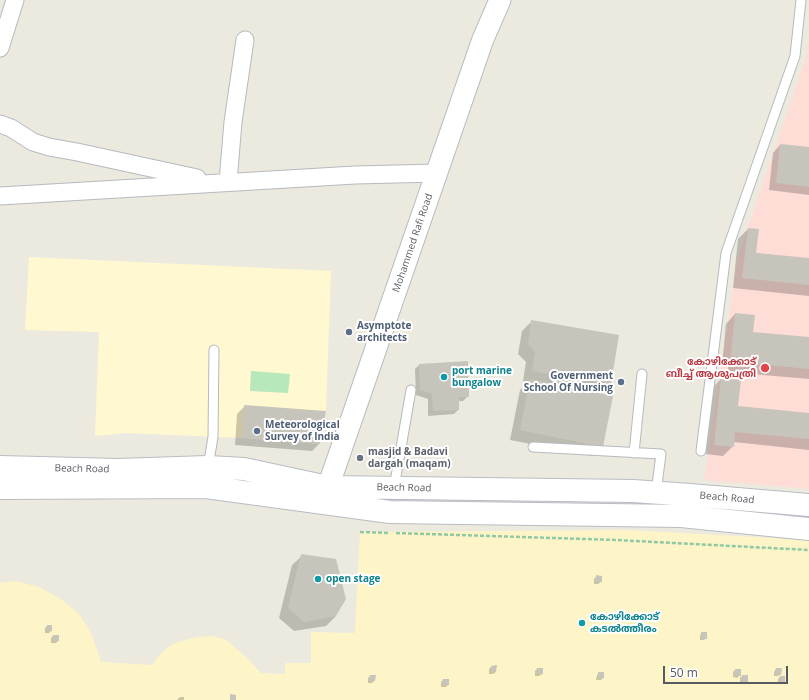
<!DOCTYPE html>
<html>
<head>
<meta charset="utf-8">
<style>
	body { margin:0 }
	#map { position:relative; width:809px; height:700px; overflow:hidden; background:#eceade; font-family:"Open Sans",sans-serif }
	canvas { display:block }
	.scale { position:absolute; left:663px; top:666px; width:125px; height:18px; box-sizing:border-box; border:2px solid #575b61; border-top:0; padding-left:5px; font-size:12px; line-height:14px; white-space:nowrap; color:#575b61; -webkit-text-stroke:3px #fff; paint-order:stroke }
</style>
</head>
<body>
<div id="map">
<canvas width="809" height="700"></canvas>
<div class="scale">50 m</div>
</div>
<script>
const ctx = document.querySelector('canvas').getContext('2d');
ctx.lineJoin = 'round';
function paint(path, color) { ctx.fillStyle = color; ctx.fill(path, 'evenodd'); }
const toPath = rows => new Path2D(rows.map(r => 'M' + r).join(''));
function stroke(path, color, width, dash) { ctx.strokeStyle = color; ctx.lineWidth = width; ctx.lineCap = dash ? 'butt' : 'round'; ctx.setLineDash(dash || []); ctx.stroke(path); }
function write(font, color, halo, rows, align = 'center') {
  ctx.font = font + ' "Open Sans","Noto Sans Malayalam",sans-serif'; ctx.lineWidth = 4; ctx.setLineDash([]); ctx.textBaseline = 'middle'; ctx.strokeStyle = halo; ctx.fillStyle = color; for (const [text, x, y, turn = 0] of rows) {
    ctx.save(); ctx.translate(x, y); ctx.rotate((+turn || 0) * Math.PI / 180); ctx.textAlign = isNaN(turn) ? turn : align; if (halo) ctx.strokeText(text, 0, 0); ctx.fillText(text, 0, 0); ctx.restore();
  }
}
paint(toPath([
	[29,257,331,271,326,411,320,444,242,438,125,433,95,436,99,332,25,330]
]), '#fff8d0');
paint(toPath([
	[809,38,809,489,704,480,738,256,807,55]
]), '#fdddd6');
paint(toPath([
	[251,371,290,374,288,393,250,391]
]), '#b7e7bb');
paint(toPath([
	[627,530,809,540,809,700,0,700,0,583,15,581,39,587,61,599,79,614,92,635,101,662,152,665,163,651,175,643,197,637,211,636,225,639,245,656,261,673,285,674,285,663,311,663,311,632,355,633,360,532]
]), '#fdf5c8');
paint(toPath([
	[780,145,809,148,809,195,769,190,773,153],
	[748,229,755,253,809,259,809,296,733,288,738,239],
	[735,314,752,333,809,338,809,379,728,372,728,366,722,365,726,324],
	[532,321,610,383,599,394,602,446,592,456,510,440,520,390,529,382,523,381,526,362,518,354,522,331],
	[420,364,468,396,463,401,458,401,458,410,454,414,428,416,428,399,416,395,415,369],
	[721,379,737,407,809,414,809,450,734,442,733,446,723,456,705,454,712,388],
	[244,407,319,444,312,451,235,445,237,414],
	[302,556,336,616,326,626,294,631,279,618,292,565],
	[596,577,601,582,598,584,594,584,594,579],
	[47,626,51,631,49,633,45,633,45,628],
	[702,633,706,638,704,640,700,640,700,635],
	[53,636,58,641,56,643,51,643,51,638],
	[491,667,496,672,493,674,489,674,489,669],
	[537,669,542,674,539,676,535,676,535,671],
	[776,669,780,674,778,676,774,676,774,672],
	[735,670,740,670,740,675,737,678,733,677,733,672],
	[599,673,603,678,601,680,596,680,597,675],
	[370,676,374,681,372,683,368,683,368,678],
	[742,676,747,681,744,684,740,684,740,678],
	[780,677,784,682,782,684,778,684,778,679],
	[443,680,448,685,446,687,441,687,441,682],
	[180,697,184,697,184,700,177,700]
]), '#0003');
paint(toPath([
	[780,144,809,147,809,187,776,183],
	[748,228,759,229,756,253,809,258,809,285,742,278],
	[735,313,755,315,753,332,809,337,809,369,737,362,738,357,731,356],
	[531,320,619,335,611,384,532,371,535,352,528,344],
	[468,361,469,397,459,397,459,410,433,411,432,394,420,390,419,364],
	[721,378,741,380,738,406,809,413,809,439,735,432,734,447,714,445],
	[530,379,613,396,603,447,520,430],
	[244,405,326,411,320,444,242,438],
	[301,554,336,559,346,599,336,616,304,622,288,608],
	[596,575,602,576,602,582,595,582],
	[47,625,52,625,52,631,46,631],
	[701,632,707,632,707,639,701,639],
	[53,635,59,635,59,641,53,641],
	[497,665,496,672,491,672,491,666],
	[537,668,543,668,543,674,537,674],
	[776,668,782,668,781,675,775,675],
	[735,669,741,669,741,676,735,676],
	[598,672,604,672,604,678,598,678],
	[370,675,376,675,375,681,369,681],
	[742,675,748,675,748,682,741,682],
	[780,676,785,676,785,682,779,682],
	[443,679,449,679,449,685,443,685],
	[230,694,236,695,236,700,230,700]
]), '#c7c4bb');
const service = toPath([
	[533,447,661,454,656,493],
	[701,451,726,253,795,56,801,0],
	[634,453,642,374],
	[208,467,213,437,214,350],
	[394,488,411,390]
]);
const minor = toPath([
	[0,48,15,0],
	[0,124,11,128,33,142,49,147,77,152,197,178],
	[228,182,233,122,245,40],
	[0,196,355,175,437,173]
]);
const tertiary = toPath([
	[328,487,483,39,500,0]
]);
const secondary = toPath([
	[0,467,118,470,208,467,244,469,328,487,633,491,690,495,809,505],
	[0,488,206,487,390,512,681,516,809,529]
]);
stroke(service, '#b6b9bf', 11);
stroke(minor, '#b6b9bf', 19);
stroke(tertiary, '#b6b9bf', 23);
stroke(secondary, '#b9bcc4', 24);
stroke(toPath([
	[360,532,389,533],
	[396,533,616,540,809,550]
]), '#90c8a4', 2.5, [4, 2]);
stroke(service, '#fff', 9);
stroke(minor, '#fff', 17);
stroke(tertiary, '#fff', 21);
stroke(secondary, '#fff', 22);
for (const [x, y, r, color] of [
	[349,332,4,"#5c6f8a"],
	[765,368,5,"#e0444e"],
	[444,377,4,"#0f9aa8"],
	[621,382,4,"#5c6f8a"],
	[257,431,4,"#5c6f8a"],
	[360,458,4,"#6b7280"],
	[318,579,4,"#0f9aa8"],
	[582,623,4,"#0f9aa8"]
]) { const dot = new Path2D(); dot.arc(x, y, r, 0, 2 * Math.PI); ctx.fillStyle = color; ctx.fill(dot); stroke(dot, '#fff', 1.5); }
write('10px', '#575b61', '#fff', [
	["Mohammed Rafi Road",413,243,-71],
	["Beach Road",82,469,1],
	["Beach Road",404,488,1],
	["Beach Road",727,498,5]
]);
write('bold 10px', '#4e5e75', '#fff', [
	["Asymptote",357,326],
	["architects",357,338],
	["Government",613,376,"right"],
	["School Of Nursing",613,388,"right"],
	["Meteorological",265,425],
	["Survey of India",265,437]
], 'left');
write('bold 10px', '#be3a42', '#fff', [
	["കോഴിക്കോട്",756,362],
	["ബീച്ച് ആശുപത്രി",756,374]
], 'right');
write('bold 10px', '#0d838f', '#fff', [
	["port marine",452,371],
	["bungalow",452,383],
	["open stage",326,579],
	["കോഴിക്കോട്",590,617],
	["കടൽത്തീരം",590,629]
], 'left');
write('bold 10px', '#5b616d', '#fff', [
	["masjid & Badavi",368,452],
	["dargah (maqam)",368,464]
], 'left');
</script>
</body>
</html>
